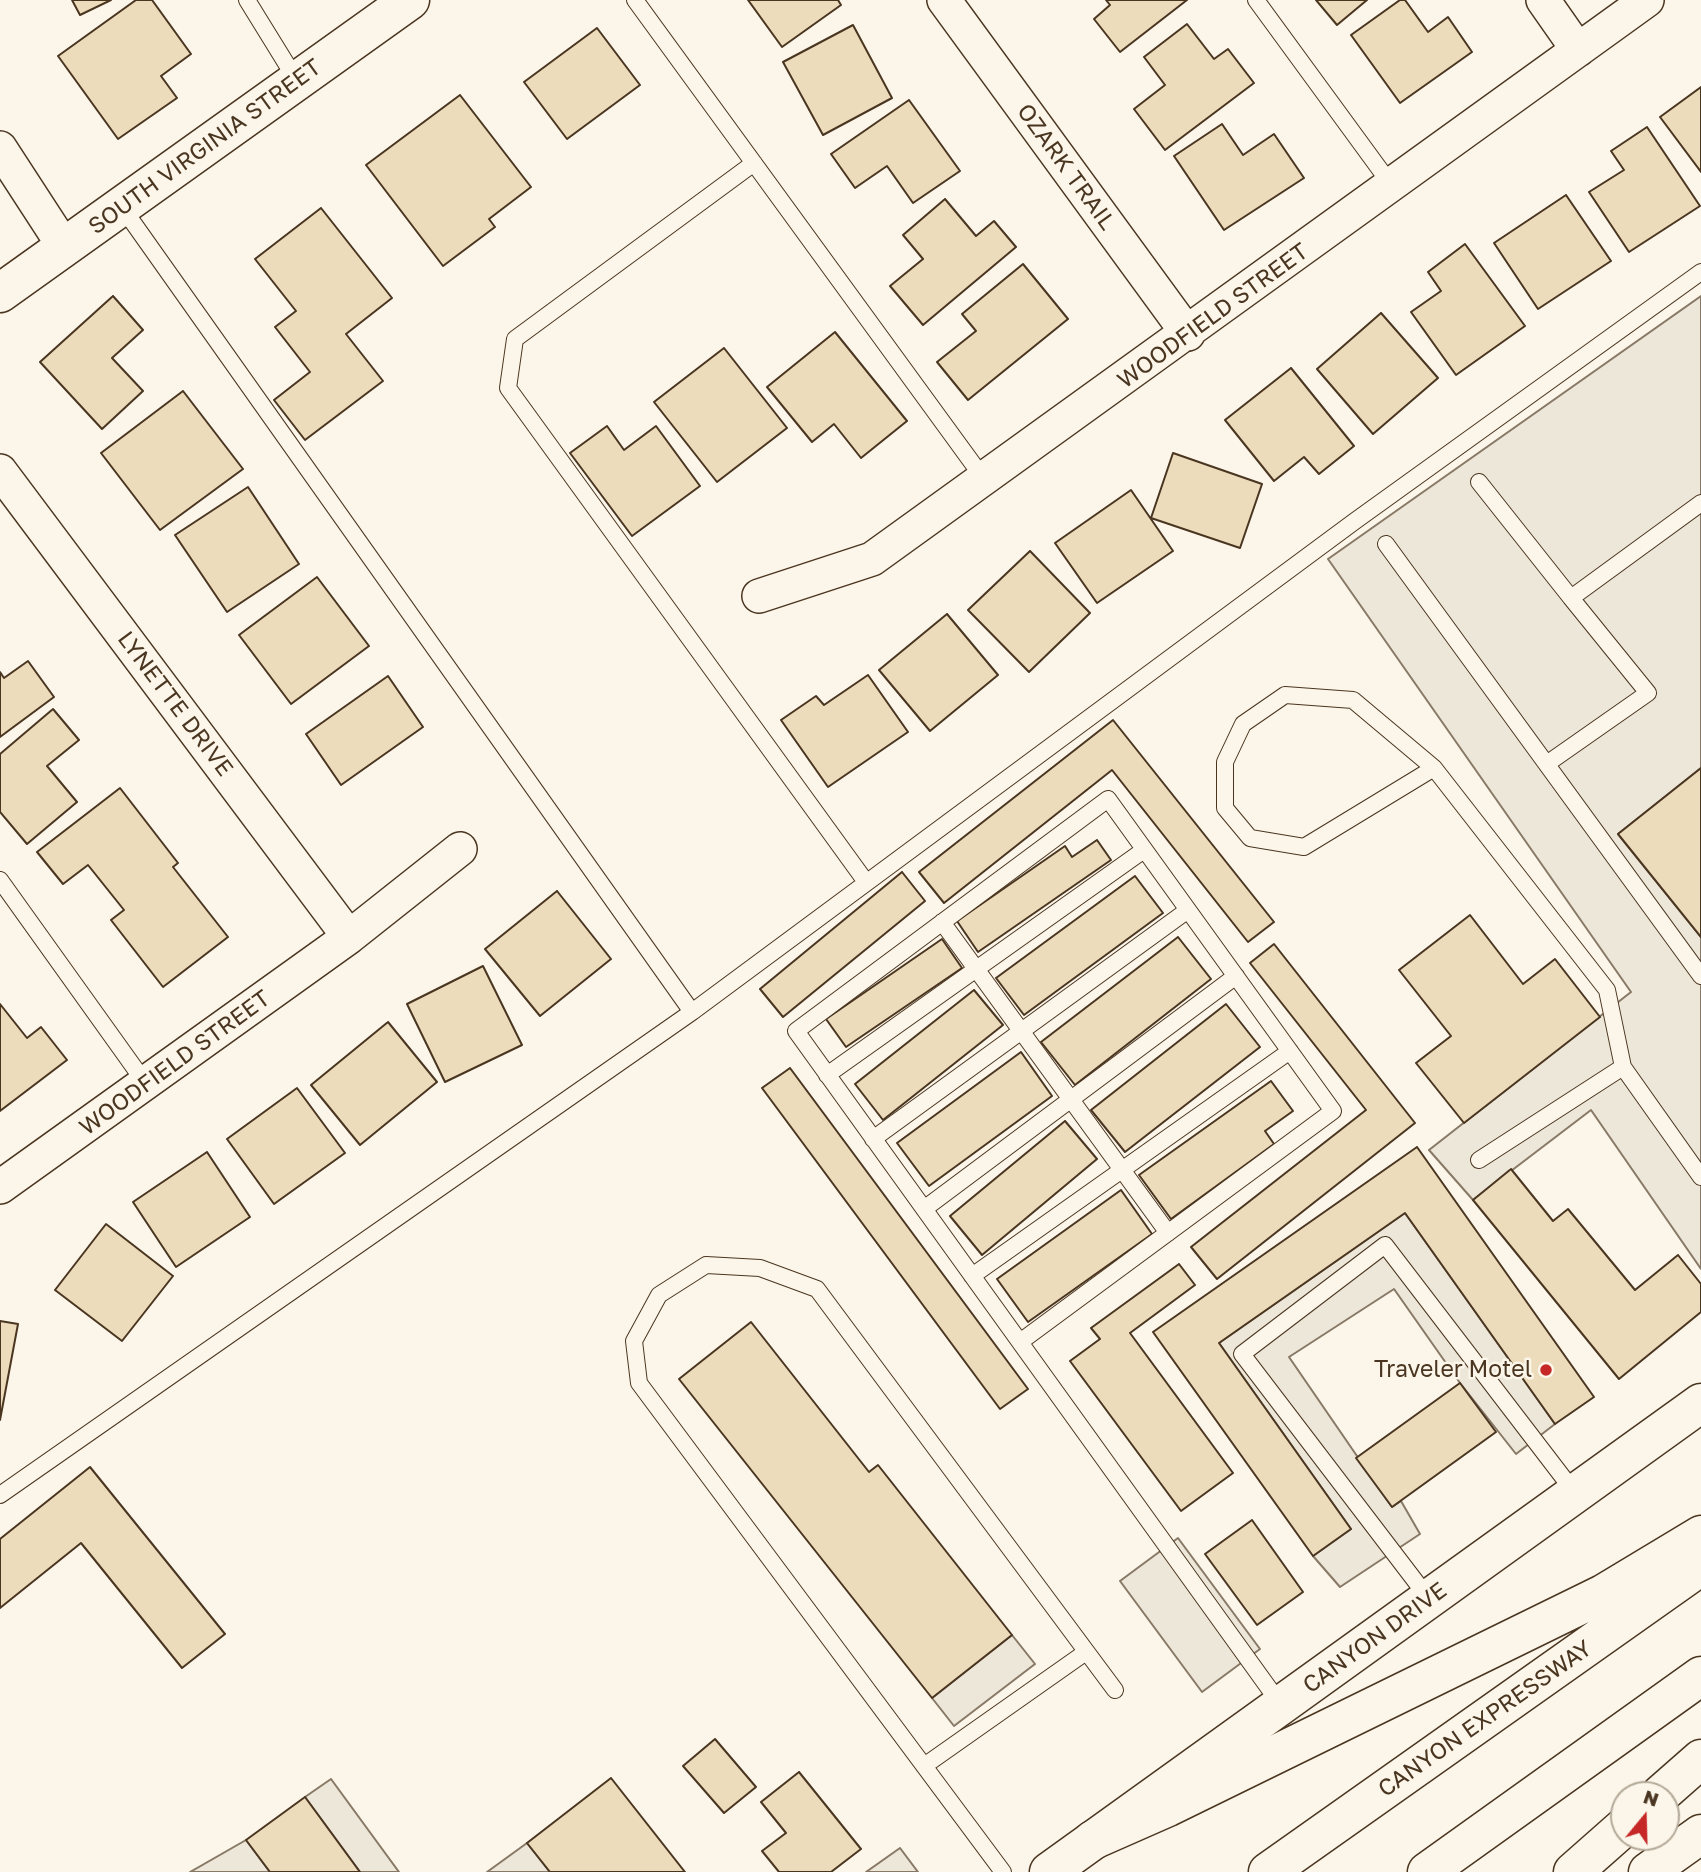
<!DOCTYPE html>
<html>
<head>
<meta charset="utf-8">
<style>
	body { margin:0 }
	#map { position:relative; width:1701px; height:1872px; overflow:hidden; background:#fbf6e9; font-family:"Golos Text",sans-serif }
	canvas { display:block }
	.north { position:absolute; left:1610px; top:1781px; width:70px; height:70px; box-sizing:border-box; background:#fbf6e9; border:2px solid #b4a999; border-radius:50%; rotate:19deg; font-size:19px; font-weight:700; line-height:28px; text-align:center; color:#4a3520 }
	.north::after { content:''; display:block; margin:auto; width:24px; height:32px; background:#c62828; clip-path:polygon(50% 0,100% 100%,50% 72%,0 100%) }
</style>
</head>
<body>
<div id="map">
<canvas width="1701" height="1872"></canvas>
<div class="north">N</div>
</div>
<script>
const ctx = document.querySelector('canvas').getContext('2d');
ctx.lineJoin = 'round';
function paint(path, color) { ctx.fillStyle = color; ctx.fill(path, 'evenodd'); }
const toPath = rows => new Path2D(rows.map(r => 'M' + r).join(''));
function stroke(path, color, width, dash) { ctx.strokeStyle = color; ctx.lineWidth = width; ctx.lineCap = dash ? 'butt' : 'round'; ctx.setLineDash(dash || []); ctx.stroke(path); }
function write(font, color, halo, rows, align = 'center') {
  ctx.font = font + ' "Golos Text",sans-serif'; ctx.lineWidth = 5; ctx.setLineDash([]); ctx.textBaseline = 'middle'; ctx.strokeStyle = halo; ctx.fillStyle = color; for (const [text, x, y, turn = 0] of rows) {
    ctx.save(); ctx.translate(x, y); ctx.rotate((+turn || 0) * Math.PI / 180); ctx.textAlign = isNaN(turn) ? turn : align; if (halo) ctx.strokeText(text, 0, 0); ctx.fillText(text, 0, 0); ctx.restore();
  }
}
const parking = toPath([
	[1701,296,1701,768,1618,834,1701,937,1701,1269,1591,1110,1473,1200,1429,1150,1631,992,1328,559,1701,296],
	[1405,1213,1555,1424,1516,1454,1460,1383,1394,1289,1289,1357,1392,1507,1401,1501,1420,1534,1340,1587,1313,1556,1351,1529,1219,1343,1405,1213],
	[1178,1538,1260,1649,1202,1692,1120,1581,1178,1538],
	[1012,1635,1035,1664,954,1726,932,1698,1012,1635],
	[331,1779,399,1872,360,1872,305,1797,331,1779],
	[246,1840,270,1872,190,1872,246,1840],
	[527,1843,550,1872,487,1872,527,1843],
	[900,1848,918,1872,866,1872,900,1848]
]);
paint(parking, '#ede7d9');
stroke(parking, '#887966', 2);
const building = toPath([
	[72,0,111,0,80,15,72,0],
	[136,0,152,0,191,54,161,76,177,98,118,139,58,56,136,0],
	[748,0,838,0,841,5,782,47,748,0],
	[1106,0,1187,0,1120,52,1094,19,1110,5,1106,0],
	[1316,0,1367,0,1337,25,1316,0],
	[1400,0,1405,0,1428,32,1448,17,1472,52,1400,103,1351,35,1400,0],
	[1187,24,1214,59,1228,49,1254,83,1165,150,1134,109,1165,85,1144,57,1187,24],
	[853,25,892,98,823,135,783,62,853,25],
	[597,28,640,85,567,139,524,82,597,28],
	[1701,87,1701,172,1660,117,1701,87],
	[460,95,531,187,489,219,495,227,443,266,366,165,460,95],
	[909,100,960,171,913,203,887,166,855,188,831,154,909,100],
	[1222,124,1243,155,1274,134,1304,178,1224,230,1174,156,1222,124],
	[1647,127,1700,206,1629,252,1589,192,1624,170,1611,151,1647,127],
	[1566,195,1611,261,1538,309,1494,243,1566,195],
	[945,199,976,236,994,221,1016,247,923,325,890,286,923,259,903,235,945,199],
	[321,208,392,298,346,334,383,381,305,440,274,400,310,372,275,327,296,311,255,259,321,208],
	[1465,244,1525,326,1456,375,1411,312,1441,291,1428,272,1465,244],
	[1023,264,1068,319,968,400,937,362,976,331,962,314,1023,264],
	[113,296,143,330,112,358,143,391,102,429,40,362,113,296],
	[1381,313,1438,378,1373,434,1317,369,1381,313],
	[835,332,907,421,861,458,834,424,812,442,767,387,835,332],
	[724,348,787,428,717,482,654,402,724,348],
	[1291,368,1354,446,1319,474,1304,457,1274,481,1225,420,1291,368],
	[183,391,243,469,160,530,101,453,183,391],
	[607,426,624,450,656,426,700,486,632,536,570,453,607,426],
	[1173,453,1262,484,1240,548,1151,518,1173,453],
	[248,487,299,564,227,612,175,535,248,487],
	[1131,490,1173,551,1097,603,1055,543,1131,490],
	[1030,551,1090,613,1029,672,968,610,1030,551],
	[317,577,369,646,291,704,239,635,317,577],
	[947,614,998,675,930,731,879,670,947,614],
	[28,661,54,697,0,737,0,672,4,678,28,661],
	[868,675,908,732,828,787,781,720,816,696,824,705,868,675],
	[388,676,423,727,341,785,306,734,388,676],
	[53,709,79,740,47,766,77,802,27,844,0,812,0,754,53,709],
	[1113,720,1274,922,1248,942,1112,770,944,903,919,872,1113,720],
	[1701,768,1701,937,1618,834,1701,768],
	[120,788,178,863,173,867,228,937,163,987,111,920,124,910,88,865,63,884,37,852,120,788],
	[1097,840,1111,860,978,952,957,921,1065,846,1072,857,1097,840],
	[902,872,925,901,783,1017,760,989,902,872],
	[1135,876,1163,913,1024,1015,996,978,1135,876],
	[557,891,611,959,540,1016,485,949,557,891],
	[1470,915,1523,984,1555,959,1600,1017,1464,1123,1416,1063,1451,1036,1399,970,1470,915],
	[1178,937,1211,979,1075,1085,1041,1042,1178,937],
	[942,939,962,968,846,1047,826,1019,942,939],
	[1274,944,1415,1123,1217,1279,1191,1247,1366,1110,1250,963,1274,944],
	[483,966,522,1045,445,1082,407,1004,483,966],
	[974,990,1003,1025,883,1120,855,1084,974,990],
	[0,1004,27,1038,41,1027,67,1060,0,1111,0,1004],
	[1226,1004,1260,1047,1125,1152,1091,1110,1226,1004],
	[388,1022,437,1082,360,1145,311,1085,388,1022],
	[1021,1052,1052,1096,929,1186,897,1143,1021,1052],
	[790,1068,1028,1389,1000,1409,762,1088,790,1068],
	[1271,1081,1293,1111,1265,1131,1274,1144,1171,1219,1139,1175,1271,1081],
	[297,1088,345,1153,274,1204,227,1139,297,1088],
	[1065,1121,1097,1159,982,1255,950,1216,1065,1121],
	[1417,1147,1594,1397,1555,1424,1405,1213,1219,1343,1351,1529,1313,1556,1153,1332,1417,1147],
	[207,1152,250,1217,176,1267,133,1202,207,1152],
	[1511,1169,1553,1221,1568,1209,1635,1290,1678,1255,1701,1284,1701,1312,1619,1379,1473,1200,1511,1169],
	[1121,1190,1152,1234,1028,1322,997,1279,1121,1190],
	[106,1224,173,1276,122,1341,55,1290,106,1224],
	[1179,1264,1195,1285,1130,1333,1233,1473,1181,1511,1070,1361,1100,1339,1091,1328,1179,1264],
	[0,1321,18,1324,0,1420,0,1321],
	[751,1322,869,1472,878,1465,1012,1635,932,1698,679,1379,751,1322],
	[1460,1383,1496,1432,1392,1507,1356,1458,1460,1383],
	[90,1467,225,1634,182,1668,81,1543,0,1608,0,1539,90,1467],
	[1252,1520,1303,1592,1257,1625,1205,1554,1252,1520],
	[715,1739,756,1787,724,1813,683,1766,715,1739],
	[799,1772,861,1849,831,1872,779,1872,762,1851,786,1833,761,1802,799,1772],
	[611,1778,685,1872,550,1872,527,1843,611,1778],
	[305,1797,360,1872,270,1872,246,1840,305,1797]
]);
paint(building, '#ecdcbc');
stroke(building, '#4a3520', 2);
const lane = toPath([
	[247,0,297,81],
	[635,0,984,479],
	[1256,0,1392,186],
	[754,163,515,339,508,388,866,882],
	[122,207,692,1012],
	[1479,482,1571,598],
	[1386,544,1701,976],
	[1548,763,1648,693,1571,598,1701,503],
	[1434,768,1304,847,1250,838,1225,808,1225,762,1243,724,1285,695,1353,700,1434,768,1607,990,1623,1067],
	[0,880,146,1084],
	[942,922,1168,1233],
	[827,1075,1144,850],
	[873,1139,1188,910],
	[1479,1160,1623,1067,1701,1177],
	[924,1209,1236,976],
	[972,1276,1290,1051],
	[1020,1342,1333,1111,1108,799,796,1031,1281,1705],
	[0,1495,692,1012,1355,521,1701,272],
	[1429,1599,1242,1354,1385,1245,1575,1493],
	[924,1766,1086,1652],
	[1003,1872,639,1383,634,1341,659,1295,706,1265,760,1268,817,1289,1115,1690]
]);
const street = toPath([
	[944,0,1188,334],
	[1543,0,1578,50],
	[0,148,65,248],
	[0,471,349,937],
	[759,596,872,559,1647,0],
	[0,1187,349,937,460,849]
]);
const secondary = toPath([
	[0,293,410,0],
	[1049,1872,1701,1403],
	[1648,1872,1701,1834]
]);
const highway = toPath([
	[1660,1795,1701,1759],
	[1093,1840,1168,1807,1603,1594,1701,1535],
	[1268,1872,1701,1566],
	[1427,1872,1701,1676],
	[1573,1872,1624,1827]
]);
stroke(lane, '#4a3520', 18);
stroke(street, '#4a3520', 36);
stroke(secondary, '#4a3520', 41);
stroke(highway, '#4a3520', 41);
stroke(lane, '#fbf6e9', 16);
stroke(street, '#fbf6e9', 33);
stroke(secondary, '#fbf6e9', 38);
stroke(highway, '#fbf6e9', 38);
for (const [x, y, r, color] of [
	[1546,1370,7,"#c62828"]
]) { const dot = new Path2D(); dot.arc(x, y, r, 0, 2 * Math.PI); ctx.fillStyle = color; ctx.fill(dot); stroke(dot, '#fbf6e9', 2.5); }
write('23px', '#4a3520', '#fbf6e9', [
	["SOUTH VIRGINIA STREET",205,147,-36],
	["OZARK TRAIL",1066,167,54],
	["WOODFIELD STREET",1213,316,-36],
	["LYNETTE DRIVE",175,704,53],
	["WOODFIELD STREET",175,1063,-36],
	["CANYON DRIVE",1375,1638,-36],
	["CANYON EXPRESSWAY",1485,1719,-35]
]);
write('23px', '#4a3520', '#fbf6e9', [
	["Traveler Motel",1532,1370]
], 'right');
</script>
</body>
</html>
